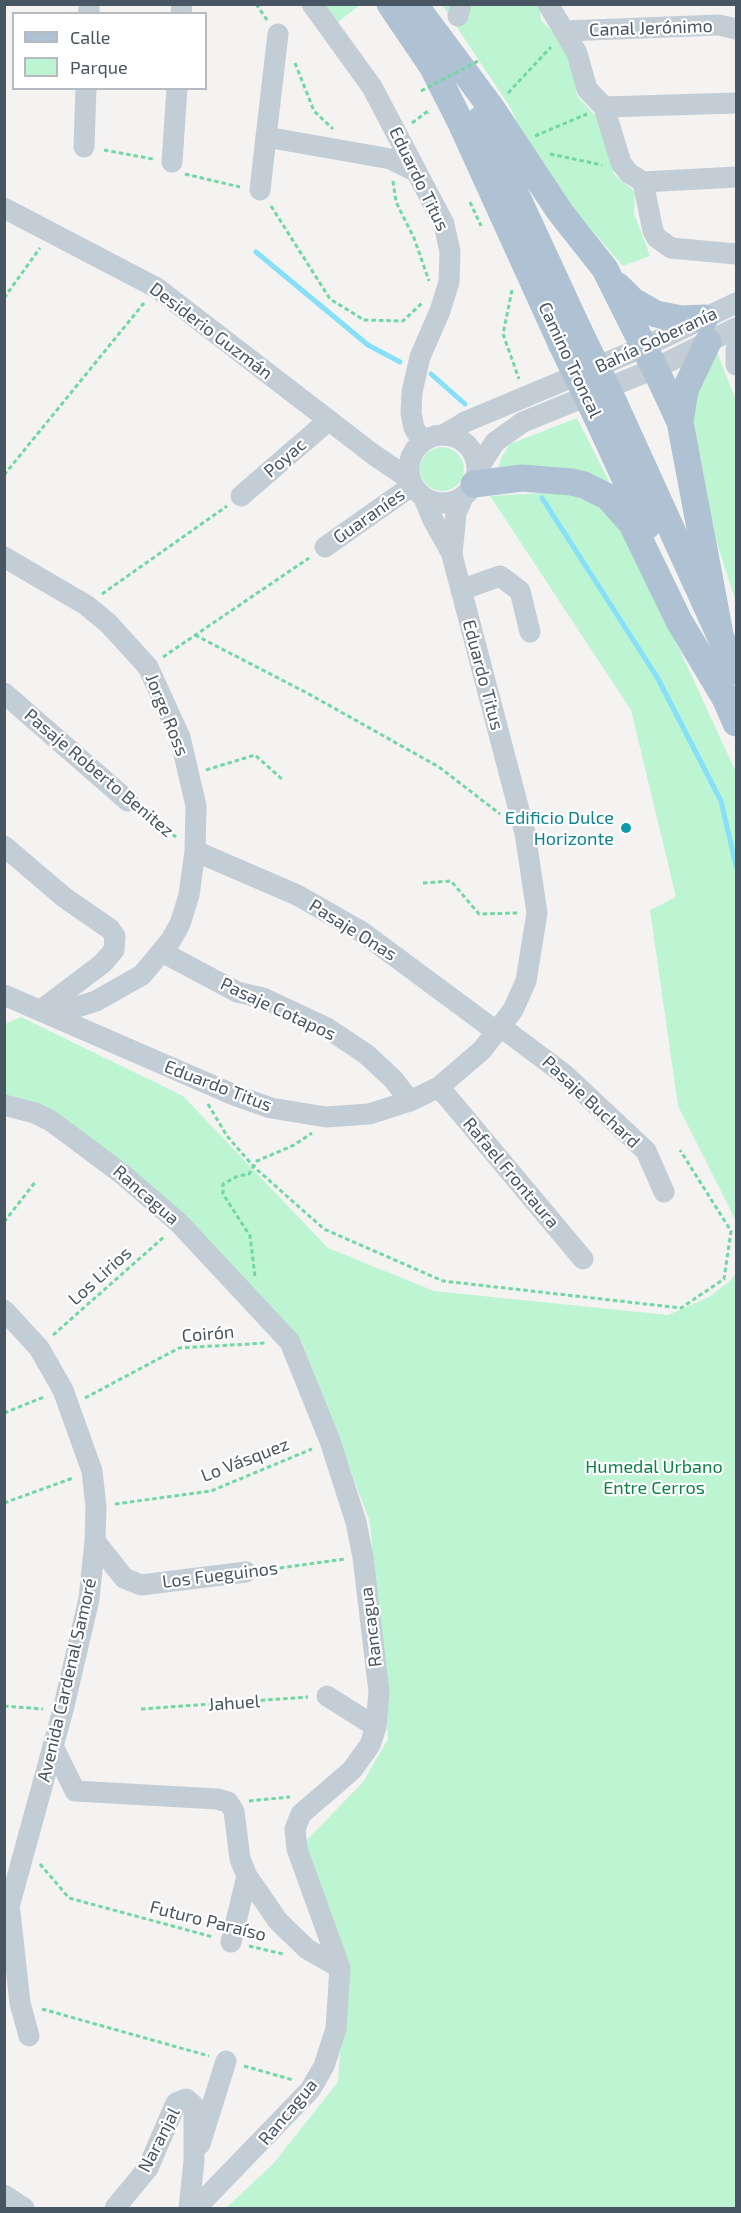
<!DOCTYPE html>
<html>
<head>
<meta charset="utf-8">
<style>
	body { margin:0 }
	#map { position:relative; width:741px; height:2213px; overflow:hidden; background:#f5f2f2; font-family:"Exo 2",sans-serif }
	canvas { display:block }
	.frame { position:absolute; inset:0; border:6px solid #475662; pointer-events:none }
	.legend { position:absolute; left:12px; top:12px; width:195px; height:78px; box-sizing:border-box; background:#fff; border:2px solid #b5bbc0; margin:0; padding:8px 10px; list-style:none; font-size:18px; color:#475662 }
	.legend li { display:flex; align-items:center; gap:12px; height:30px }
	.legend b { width:30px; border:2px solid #b5bbc0 }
</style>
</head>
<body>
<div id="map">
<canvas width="741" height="2213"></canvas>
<div class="frame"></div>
<ul class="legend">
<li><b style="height:8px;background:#afc2d3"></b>Calle</li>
<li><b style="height:16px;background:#bdf5d3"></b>Parque</li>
</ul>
</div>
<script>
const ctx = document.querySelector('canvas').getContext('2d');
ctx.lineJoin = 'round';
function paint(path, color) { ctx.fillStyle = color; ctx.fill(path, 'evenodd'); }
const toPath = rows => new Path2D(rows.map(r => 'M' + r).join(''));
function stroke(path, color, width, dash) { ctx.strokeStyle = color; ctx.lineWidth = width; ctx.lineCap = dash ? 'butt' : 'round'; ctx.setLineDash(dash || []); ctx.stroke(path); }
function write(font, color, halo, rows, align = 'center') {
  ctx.font = font + ' "Exo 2",sans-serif'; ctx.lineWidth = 4.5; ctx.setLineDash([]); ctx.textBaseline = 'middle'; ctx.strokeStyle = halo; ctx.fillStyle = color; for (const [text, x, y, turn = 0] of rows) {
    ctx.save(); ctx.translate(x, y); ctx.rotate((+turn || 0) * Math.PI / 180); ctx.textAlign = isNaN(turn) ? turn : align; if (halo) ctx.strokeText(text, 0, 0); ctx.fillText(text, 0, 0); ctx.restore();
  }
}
paint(toPath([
	[324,5,360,5,338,22],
	[442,5,540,5,541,20,571,52,577,96,605,126,614,174,635,192,634,213,650,256,623,266,562,196,530,150,510,107],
	[717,352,736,400,736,602,716,540,690,402],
	[577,418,616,495,497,474,501,458,510,444],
	'420 469a22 22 0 1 1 44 0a22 22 0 1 1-44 0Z',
	[560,492,597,504,622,525,736,772,736,1221,678,1106,650,910,676,897,631,710,490,496],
	[21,1017,183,1096,328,1248,434,1291,668,1315,709,1297,730,1281,736,1273,736,2208,226,2208,273,2164,338,2082,345,1973,304,1843,363,1782,388,1739,370,1522,302,1342,182,1217,5,1102,5,1024]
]), '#bdf5d3');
stroke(toPath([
	[256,252,368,345,400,362],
	[431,374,465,404],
	[542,498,657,677,721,801,736,866]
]), '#86e0f7', 5);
stroke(toPath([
	[256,4,267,20],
	[295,63,314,111,333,129],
	[508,93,551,47],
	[412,123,428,111,429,114],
	[535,136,587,114],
	[104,150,153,159],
	[550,154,602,165],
	[185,174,240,187],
	[393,181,396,202,414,238,429,281],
	[470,202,481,226],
	[271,206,330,299,364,320,403,321,422,303],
	[512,290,503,334,519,379],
	[4,298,40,248],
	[4,475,144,303],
	[102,594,227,506],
	[195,635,307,693,439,767,500,814],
	[163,657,309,558],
	[206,770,255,755,282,779],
	[143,812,176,837],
	[423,883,451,881,479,914,517,913],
	[208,1104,227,1136,254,1167,324,1229,443,1281,681,1308,724,1279,731,1231,680,1150],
	[4,1222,36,1181],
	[255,1276,250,1236,223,1194,223,1184,238,1176,249,1174,257,1161,294,1145,312,1133],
	[53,1335,165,1236],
	[85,1398,179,1348,266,1343],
	[4,1413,44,1397],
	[4,1503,73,1478],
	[115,1504,211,1491,312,1449],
	[265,1570,345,1559],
	[4,1706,43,1709],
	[141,1709,308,1697],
	[249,1801,290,1797],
	[40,1864,69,1898,213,1937],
	[249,1946,283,1954],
	[42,2009,209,2056],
	[244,2066,293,2080]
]), '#71d8a4', 3, [4.5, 3]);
stroke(toPath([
	[312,4,372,87,444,224,450,252,449,282,440,311,420,357,412,392,411,413,414,428,422,441],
	[548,4,577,53,587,89,604,107,621,163,629,173,643,182,653,231,657,238,671,248,736,254],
	[89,14,89,4],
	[181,14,182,4],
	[458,16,461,4],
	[565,31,719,25,736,29],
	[278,34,266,137,391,159,417,172],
	[604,107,736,103],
	[84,147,86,88],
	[172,162,177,88],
	[643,182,736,177],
	[260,190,266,137],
	[4,208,157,288,374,455,411,480],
	[736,350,736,365],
	[445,434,465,422,644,347,736,303],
	'409 469a34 34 0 1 1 68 0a34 34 0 1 1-68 0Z',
	[477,470,495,442,523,422,654,369,736,328],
	[241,496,329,420],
	[423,496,433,520,452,554],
	[325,547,413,485],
	[4,557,86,605,108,623,148,667,180,737,196,806,195,851,189,895,180,924,171,940,142,975,96,1001,52,1015],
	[461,590,500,576,520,591,530,632],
	[4,693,128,801],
	[4,846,65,898,110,929,115,936,114,950,103,963,41,1010],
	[195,851,297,895,362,932,497,1032],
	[162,952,237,992,263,998,327,1028,366,1054,393,1079,410,1101],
	[4,995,234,1095,271,1108,326,1117,369,1114,410,1101,439,1087,482,1050,513,1010,526,981,537,913,525,833,452,555,456,513,464,495],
	[501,1027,564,1074,646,1151,664,1192],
	[439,1087,583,1259],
	[4,1105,35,1113,51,1121,122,1174,179,1223,290,1342,330,1441,356,1522,363,1557,379,1692,376,1727,370,1745,352,1770,301,1814,295,1829,297,1849,340,1968,336,2029,324,2066,310,2090,196,2208],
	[4,1310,39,1348,63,1390,92,1471,96,1507,95,1541,89,1599,63,1710,4,1925],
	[95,1541,124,1578,141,1585,246,1572],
	[327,1696,376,1727],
	[53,1746,75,1791,217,1799,228,1802,234,1811,240,1859,247,1876,278,1921,307,1949,340,1968],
	[10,1912,20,2003,29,2036],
	[231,1942,247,1876],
	[200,2144,226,2061],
	[4,2195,24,2208],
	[115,2208,148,2168,176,2103,186,2099,194,2106,194,2161,189,2208]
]), '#c2cdd5', 21);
stroke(toPath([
	[390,4,432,66,461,123,561,343],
	[414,4,490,106,560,212,605,269,661,381,680,422,720,634],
	[481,119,579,331],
	[618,286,633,301,656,314,681,319,705,318],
	[615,405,736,671],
	[595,413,647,526],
	[680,422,685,390,708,342],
	[474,484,522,478,571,482,584,485,608,497,632,524,679,621,725,698],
	[719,684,736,723]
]), '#afc2d3', 27);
stroke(toPath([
	[421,91,478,61]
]), '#71d8a4', 3, [4.5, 3]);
stroke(toPath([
	[579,331,615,405],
	[561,343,595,413]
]), '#afc2d3', 27);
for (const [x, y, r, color] of [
	[626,828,6,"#0f9aa8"]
]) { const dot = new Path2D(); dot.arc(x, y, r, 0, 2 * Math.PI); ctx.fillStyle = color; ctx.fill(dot); stroke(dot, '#fff', 2); }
write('18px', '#475662', '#fff', [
	["Canal Jerónimo",651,28,-2],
	["Eduardo Titus",419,179,64],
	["Desiderio Guzmán",211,331,37],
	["Bahía Soberanía",656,340,-25],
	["Camino Troncal",570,360,65],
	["Poyac",285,458,-41],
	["Guaraníes",369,516,-35],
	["Eduardo Titus",483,675,75],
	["Jorge Ross",167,715,68],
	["Pasaje Roberto Benitez",99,773,40],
	["Pasaje Onas",353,930,32],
	["Pasaje Cotapos",278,1009,25],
	["Eduardo Titus",218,1086,21],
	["Pasaje Buchard",591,1102,43],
	["Rafael Frontaura",511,1173,50],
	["Rancagua",146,1195,41],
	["Los Lirios",100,1276,-42],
	["Coirón",208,1334,-5],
	["Lo Vásquez",245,1460,-21],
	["Los Fueguinos",220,1575,-7],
	["Rancagua",371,1627,-97],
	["Avenida Cardenal Samoré",67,1680,-77],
	["Jahuel",234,1703,-4],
	["Futuro Paraíso",208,1921,14],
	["Rancagua",288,2112,-50],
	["Naranjal",159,2140,-63]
]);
write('18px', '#0d838f', '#fff', [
	["Edificio Dulce",614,818],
	["Horizonte",614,839]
], 'right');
write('18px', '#0c8247', '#fff', [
	["Humedal Urbano",654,1467],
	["Entre Cerros",654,1488]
]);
</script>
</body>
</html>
